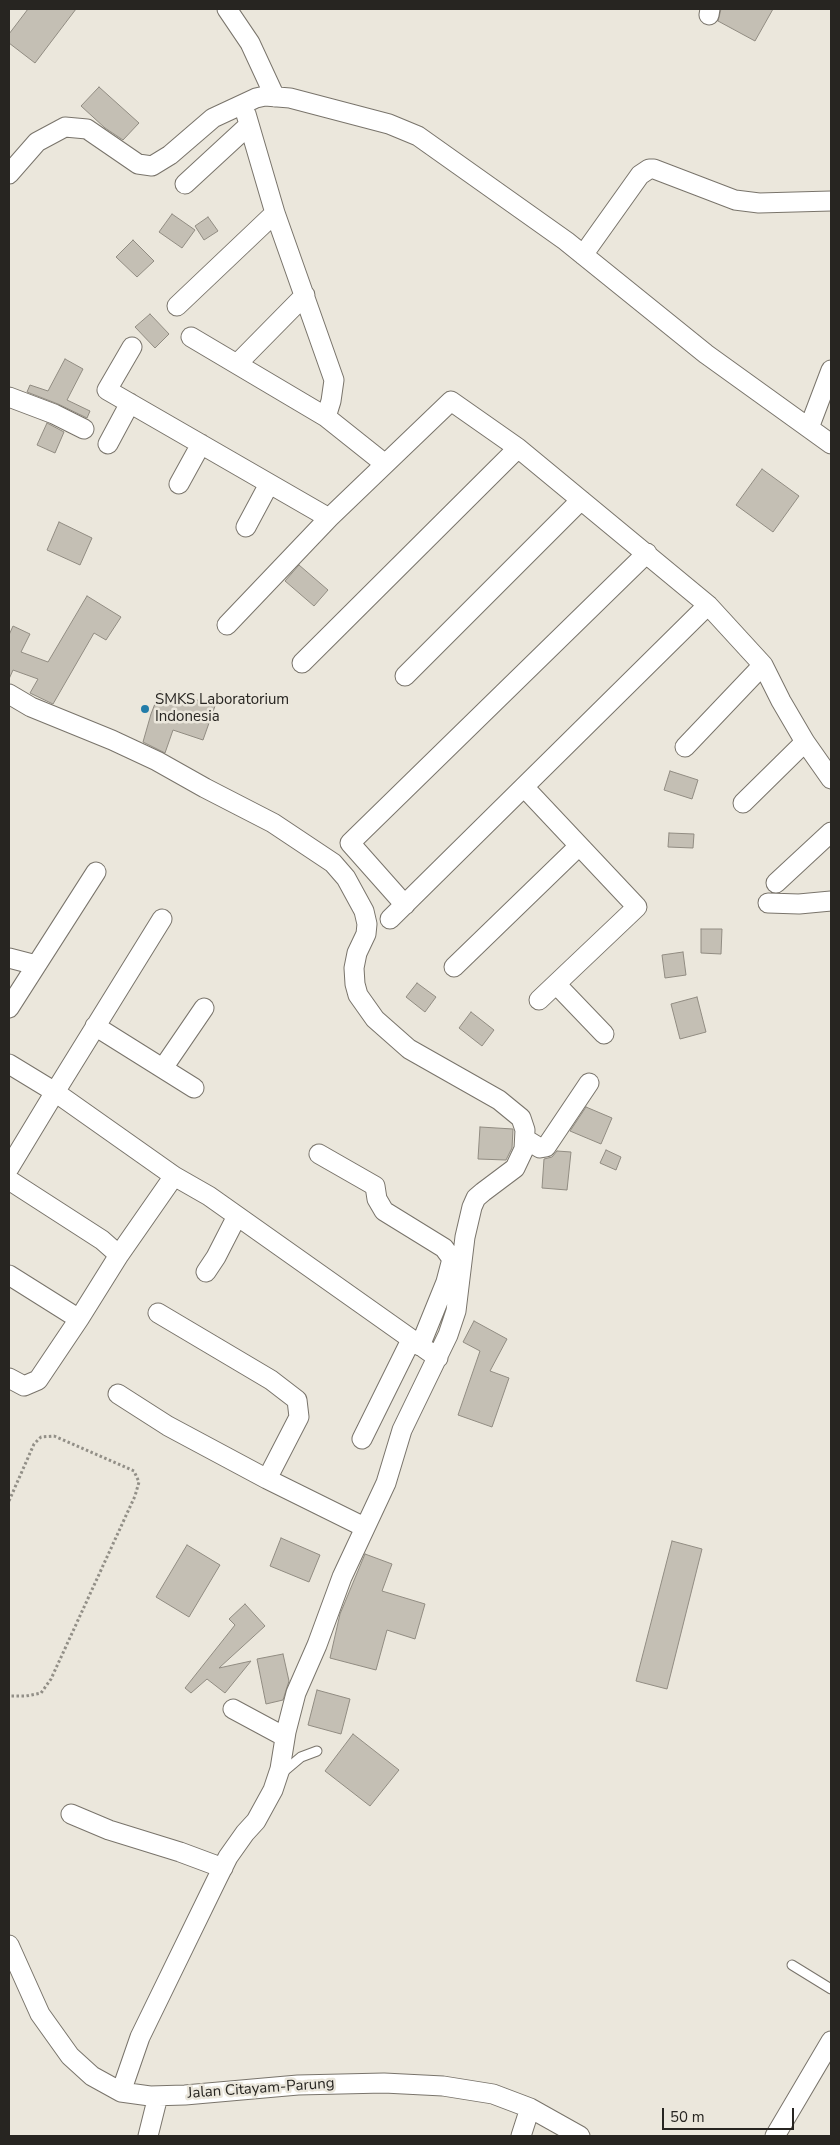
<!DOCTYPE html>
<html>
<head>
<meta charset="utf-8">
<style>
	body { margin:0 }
	#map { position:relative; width:840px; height:2145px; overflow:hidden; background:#ebe7dc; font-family:"Nunito Sans",sans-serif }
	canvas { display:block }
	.frame { position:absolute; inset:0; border:10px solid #272521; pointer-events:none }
	.scale { position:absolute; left:662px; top:2108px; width:132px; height:22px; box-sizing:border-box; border:2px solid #272521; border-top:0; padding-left:6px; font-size:15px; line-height:18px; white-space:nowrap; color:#272521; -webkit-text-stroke:4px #ebe7dc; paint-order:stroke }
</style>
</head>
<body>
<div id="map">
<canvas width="840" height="2145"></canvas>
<div class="frame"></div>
<div class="scale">50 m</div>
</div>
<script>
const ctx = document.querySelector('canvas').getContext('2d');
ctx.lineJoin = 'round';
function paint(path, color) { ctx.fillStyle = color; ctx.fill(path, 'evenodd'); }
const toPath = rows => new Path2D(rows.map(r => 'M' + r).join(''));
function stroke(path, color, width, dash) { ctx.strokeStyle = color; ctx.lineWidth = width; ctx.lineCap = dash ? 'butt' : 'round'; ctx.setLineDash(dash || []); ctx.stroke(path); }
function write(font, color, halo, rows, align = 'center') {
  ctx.font = font + ' "Nunito Sans",sans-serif'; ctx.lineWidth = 5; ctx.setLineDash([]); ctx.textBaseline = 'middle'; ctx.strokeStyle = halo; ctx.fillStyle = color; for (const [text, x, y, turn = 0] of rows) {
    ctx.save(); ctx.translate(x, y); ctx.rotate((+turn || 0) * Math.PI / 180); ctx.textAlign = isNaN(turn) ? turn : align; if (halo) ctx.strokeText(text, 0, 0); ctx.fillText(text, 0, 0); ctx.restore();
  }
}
const building = toPath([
	[28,9,76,9,35,63,9,43,9,34,28,9],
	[721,9,773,9,755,41,718,21,721,9],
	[99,87,139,123,123,140,105,128,81,106,99,87],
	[172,214,195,230,182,248,159,232,172,214],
	[208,217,218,231,204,240,195,226,208,217],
	[133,240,154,261,137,277,116,257,133,240],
	[150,314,169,334,155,348,135,327,150,314],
	[65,359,83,369,67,400,90,411,87,418,58,404,27,392,30,385,48,391,65,359],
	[47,423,64,432,55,453,37,445,47,423],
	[762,469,799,496,773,532,736,505,762,469],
	[59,522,92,538,80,565,47,550,59,522],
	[299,565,328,590,314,606,285,581,299,565],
	[87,596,121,617,106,640,94,633,53,704,30,693,38,679,13,670,9,679,9,635,13,626,30,634,21,652,48,662,87,596],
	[160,691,189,703,191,698,215,706,203,740,173,730,165,753,143,742,151,714,160,691],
	[670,771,698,780,692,799,664,790,670,771],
	[669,833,694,834,693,848,668,847,669,833],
	[701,929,722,929,721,954,701,953,701,929],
	[683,952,686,975,665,978,662,955,683,952],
	[417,983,436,997,425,1012,406,997,417,983],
	[697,997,706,1032,680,1039,671,1004,697,997],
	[471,1012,494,1030,482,1046,459,1028,471,1012],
	[586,1107,612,1118,601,1144,570,1131,586,1107],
	[480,1127,513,1129,512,1148,506,1160,478,1159,480,1127],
	[606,1150,621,1157,616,1170,600,1163,606,1150],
	[557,1151,571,1152,567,1190,542,1188,544,1159,552,1157,557,1151],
	[474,1321,507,1339,490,1371,509,1378,492,1427,458,1415,480,1351,463,1342,474,1321],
	[281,1538,320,1555,309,1582,270,1566,281,1538],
	[672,1541,702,1549,667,1689,636,1681,672,1541],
	[187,1545,220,1565,189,1617,156,1597,187,1545],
	[365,1554,392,1564,382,1591,425,1604,415,1639,387,1630,376,1670,330,1658,340,1614,365,1554],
	[245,1604,265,1626,219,1668,251,1661,225,1693,207,1679,191,1693,185,1688,235,1625,229,1619,245,1604],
	[283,1654,289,1681,283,1700,266,1704,257,1659,283,1654],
	[317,1690,350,1699,341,1734,308,1725,317,1690],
	[353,1734,399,1770,370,1806,325,1771,353,1734]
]);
paint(building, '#c4bfb4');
stroke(building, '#918c82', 1);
const service = toPath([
	[282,1773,301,1757,317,1751],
	[792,1965,831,1989]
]);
const minor = toPath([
	[227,9,250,43,275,97],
	[709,15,710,9],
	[246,114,275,213,334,380,331,401,326,417,385,464],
	[9,174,37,142,65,127,87,129,138,164,152,166,170,155,213,118,256,98,265,96,290,98,389,124,418,136,566,241,706,354,831,444],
	[185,184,249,125],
	[583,255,640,175,649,169,654,169,735,200,759,203,831,201],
	[177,306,275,213],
	[191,337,326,417],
	[132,347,107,390,329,518],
	[237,364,305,295],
	[9,397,54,414,84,429],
	[809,428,831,370],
	[108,444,130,403],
	[179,484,201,444],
	[246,527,269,484],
	[227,625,329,518,451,401,518,448,708,605,763,665,781,701,805,742,831,779],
	[302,663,518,448],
	[405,676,581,500],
	[9,694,31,707,112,740,157,761,205,788,273,823,333,863,346,878,364,911,367,924,366,934,357,953,354,968,355,984,358,995,375,1019,409,1049,499,1100,521,1118,525,1130,524,1149,515,1168,483,1192,476,1198,472,1207,465,1237,456,1311,448,1335,402,1430,386,1483,342,1577,317,1645,296,1693,286,1732,280,1769,273,1790,256,1821,245,1833,228,1857,218,1877,140,2037,121,2092],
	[685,747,763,665],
	[524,787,637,907,539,1000],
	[743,803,805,742],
	[776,883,831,832],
	[768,903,799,904,831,901],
	[405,905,350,843,647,553],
	[390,919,708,605],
	[9,958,36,965],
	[454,967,579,846],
	[556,984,604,1034],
	[9,1008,96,872],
	[95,1026,194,1088],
	[9,1064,55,1092,162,919],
	[163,1068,204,1008],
	[525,1139,540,1148,546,1147,589,1083],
	[319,1154,375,1186,377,1199,384,1211,444,1248,452,1259,446,1282,420,1346],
	[9,1168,55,1092,174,1176,209,1196,438,1358],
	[9,1180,102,1240,119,1255,79,1319,9,1275],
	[119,1255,174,1176],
	[206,1272,216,1257,237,1216],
	[158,1313,271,1380,297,1400,299,1417,267,1479],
	[9,1378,24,1386,38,1380,79,1319],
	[118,1394,168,1426,267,1479,364,1527],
	[362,1439,411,1340],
	[233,1709,285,1737],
	[71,1814,109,1830,180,1852,223,1868],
	[9,1945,40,2014,70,2056,92,2076,121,2092,150,2096,185,2095,298,2085,384,2083,443,2086,493,2094,530,2108,580,2136],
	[148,2136,158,2096],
	[521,2136,530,2108],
	[775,2136,831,2041]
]);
stroke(service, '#79746b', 11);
stroke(minor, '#79746b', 21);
stroke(toPath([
	[9,1501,34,1444,41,1437,54,1436,134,1471,139,1482,135,1496,51,1679,41,1693,26,1696,9,1696]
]), '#928f87', 3, [2.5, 2.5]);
stroke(service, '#fff', 9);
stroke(minor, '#fff', 19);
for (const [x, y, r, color] of [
	[145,709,5,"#217ca9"]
]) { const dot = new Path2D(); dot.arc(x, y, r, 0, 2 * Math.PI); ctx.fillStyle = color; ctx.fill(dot); stroke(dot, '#ebe7dc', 2); }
write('15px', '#272521', '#ebe7dc', [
	["SMKS Laboratorium",155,700],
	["Indonesia",155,717]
], 'left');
write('15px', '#272521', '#ebe7dc', [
	["Jalan Citayam-Parung",261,2089,-4]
]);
</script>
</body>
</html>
